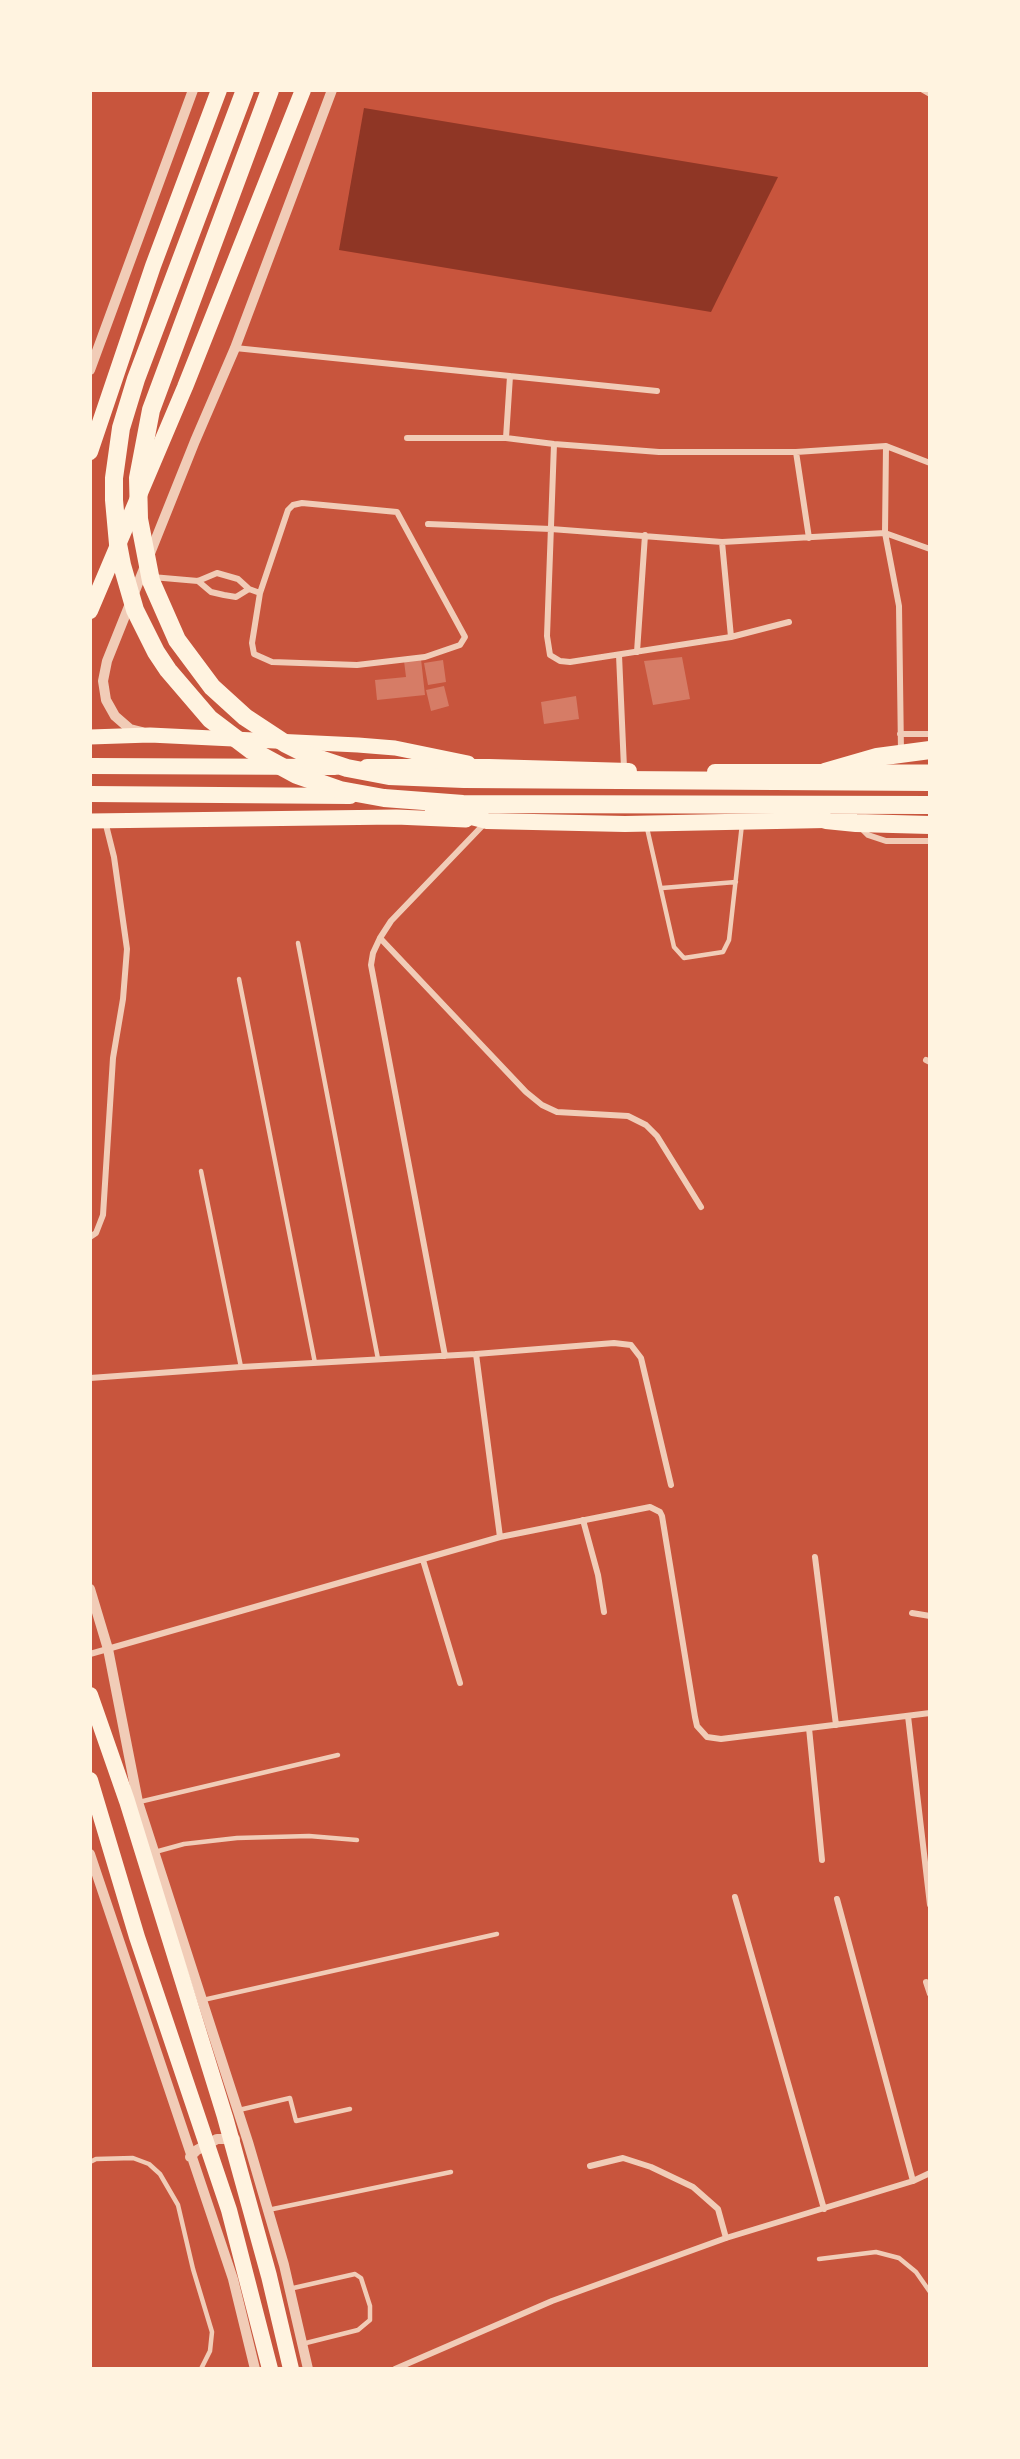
<!DOCTYPE html>
<html>
<head>
<meta charset="utf-8">
<style>
	body { margin:0 }
	#map { position:relative; width:1020px; height:2459px; overflow:hidden; background:#c8553d; font-family:Commissioner,sans-serif }
	canvas { display:block }
	.frame { position:absolute; inset:0; border:92px solid #fff3e0; pointer-events:none }
</style>
</head>
<body>
<div id="map">
<canvas width="1020" height="2459"></canvas>
<div class="frame"></div>
</div>
<script>
const ctx = document.querySelector('canvas').getContext('2d');
ctx.lineJoin = 'round';
function paint(path, color) { ctx.fillStyle = color; ctx.fill(path, 'evenodd'); }
const toPath = rows => new Path2D(rows.map(r => 'M' + r).join(''));
function stroke(path, color, width, dash) { ctx.strokeStyle = color; ctx.lineWidth = width; ctx.lineCap = dash ? 'butt' : 'round'; ctx.setLineDash(dash || []); ctx.stroke(path); }
paint(toPath([
	[364,108,778,177,711,312,339,250]
]), '#8f3625');
paint(toPath([
	[682,657,690,699,653,705,644,661],
	[421,659,425,695,377,700,375,680,406,677,404,661],
	[443,660,446,682,428,685,424,663],
	[444,686,449,706,431,711,426,690],
	[576,696,579,719,544,724,541,702]
]), '#d67c66');
stroke(toPath([
	[647,828,674,947,684,958,723,952,729,940,742,824],
	[662,888,736,882],
	[298,943,378,1359],
	[239,979,315,1363],
	[201,1171,241,1367],
	[139,1802,338,1755],
	[155,1852,184,1844,237,1838,309,1836,357,1840],
	[203,2000,497,1934],
	[239,2110,290,2098,296,2121,350,2109],
	[90,2162,96,2159,133,2158,149,2164,160,2174,178,2205,193,2269,212,2332,210,2351,201,2369],
	[268,2210,451,2172],
	[819,2259,876,2252,899,2258,916,2272,930,2292],
	[289,2289,355,2274,361,2278,370,2306,370,2320,358,2330,302,2344]
]), '#f1ccb7', 4.5);
stroke(toPath([
	[923,90,930,94],
	[235,348,657,391],
	[407,438,506,438,554,444,659,452,796,452,886,446,930,463],
	[506,438,510,376],
	[554,444,547,636,550,655,560,661,570,662,731,637,789,622],
	[886,446,885,533,899,606,901,752],
	[796,452,809,538],
	[428,524,551,529,722,542,885,533,930,549],
	[722,542,731,637],
	[152,577,198,581,217,573,238,579,249,589,260,593,288,510,293,505,302,503,397,512,465,637,460,645,425,657,357,665,272,662,254,654,252,643,260,593],
	[198,581,211,592,224,595,236,597,249,589],
	[637,652,645,535],
	[619,655,624,768],
	[900,734,930,734],
	[860,827,868,835,886,841,930,841],
	[380,938,526,1092,542,1105,557,1112,628,1116,646,1125,657,1136,701,1207],
	[926,1060,930,1062],
	[90,1237,96,1233,103,1215,113,1058,123,999,127,949,114,857,105,821],
	[476,1354,500,1537],
	[445,1356,371,965,373,953,380,938,391,921,486,822],
	[90,1378,241,1367,476,1354,614,1343,631,1345,641,1358,671,1485],
	[583,1520,598,1575,604,1612],
	[815,1557,836,1725],
	[423,1560,460,1683],
	[912,1613,930,1616],
	[90,1654,500,1537,650,1507,660,1512,662,1516,695,1717,697,1726,707,1737,721,1739,930,1713],
	[908,1716,930,1905],
	[809,1728,822,1860],
	[735,1897,824,2209],
	[837,1899,913,2181],
	[926,1982,930,1994],
	[590,2166,623,2158,651,2167,693,2187,718,2209,726,2238],
	[395,2369,552,2301,726,2238,913,2181,930,2173]
]), '#f1ccb7', 6);
stroke(toPath([
	[90,370,193,90],
	[142,732,130,729,115,716,106,700,103,681,107,661,195,441,235,348,332,90],
	[90,1589,108,1649,138,1802,248,2142,284,2265,308,2369],
	[90,1854,233,2279,255,2369],
	[190,2157,197,2150,217,2139,235,2139]
]), '#f1ccb7', 10);
stroke(toPath([
	[90,737,150,735,358,745,395,748,468,763],
	[837,772,930,772],
	[90,821,396,817,466,820]
]), '#fff3e0', 15);
stroke(toPath([
	[90,452,153,266,219,90],
	[90,611,185,387,303,90],
	[90,766,335,767],
	[367,767,489,767,629,771],
	[715,772,825,772],
	[90,794,350,796],
	[432,807,487,821,625,824,826,820],
	[90,1695,127,1801,225,2117,269,2276,291,2369],
	[90,1780,137,1937,229,2210,270,2369]
]), '#fff3e0', 16);
stroke(toPath([
	[245,90,136,379,121,428,114,478,114,500,118,544,122,565,135,610,156,652,168,670,210,719,251,750,297,775,340,790,384,798,463,804,930,805],
	[270,90,151,410,138,478,139,519,151,581,177,640,212,687,245,717,286,744,308,755,347,768,389,776,464,779,930,782],
	[825,772,877,757,930,750],
	[826,820,856,823,930,825]
]), '#fff3e0', 18);
</script>
</body>
</html>
